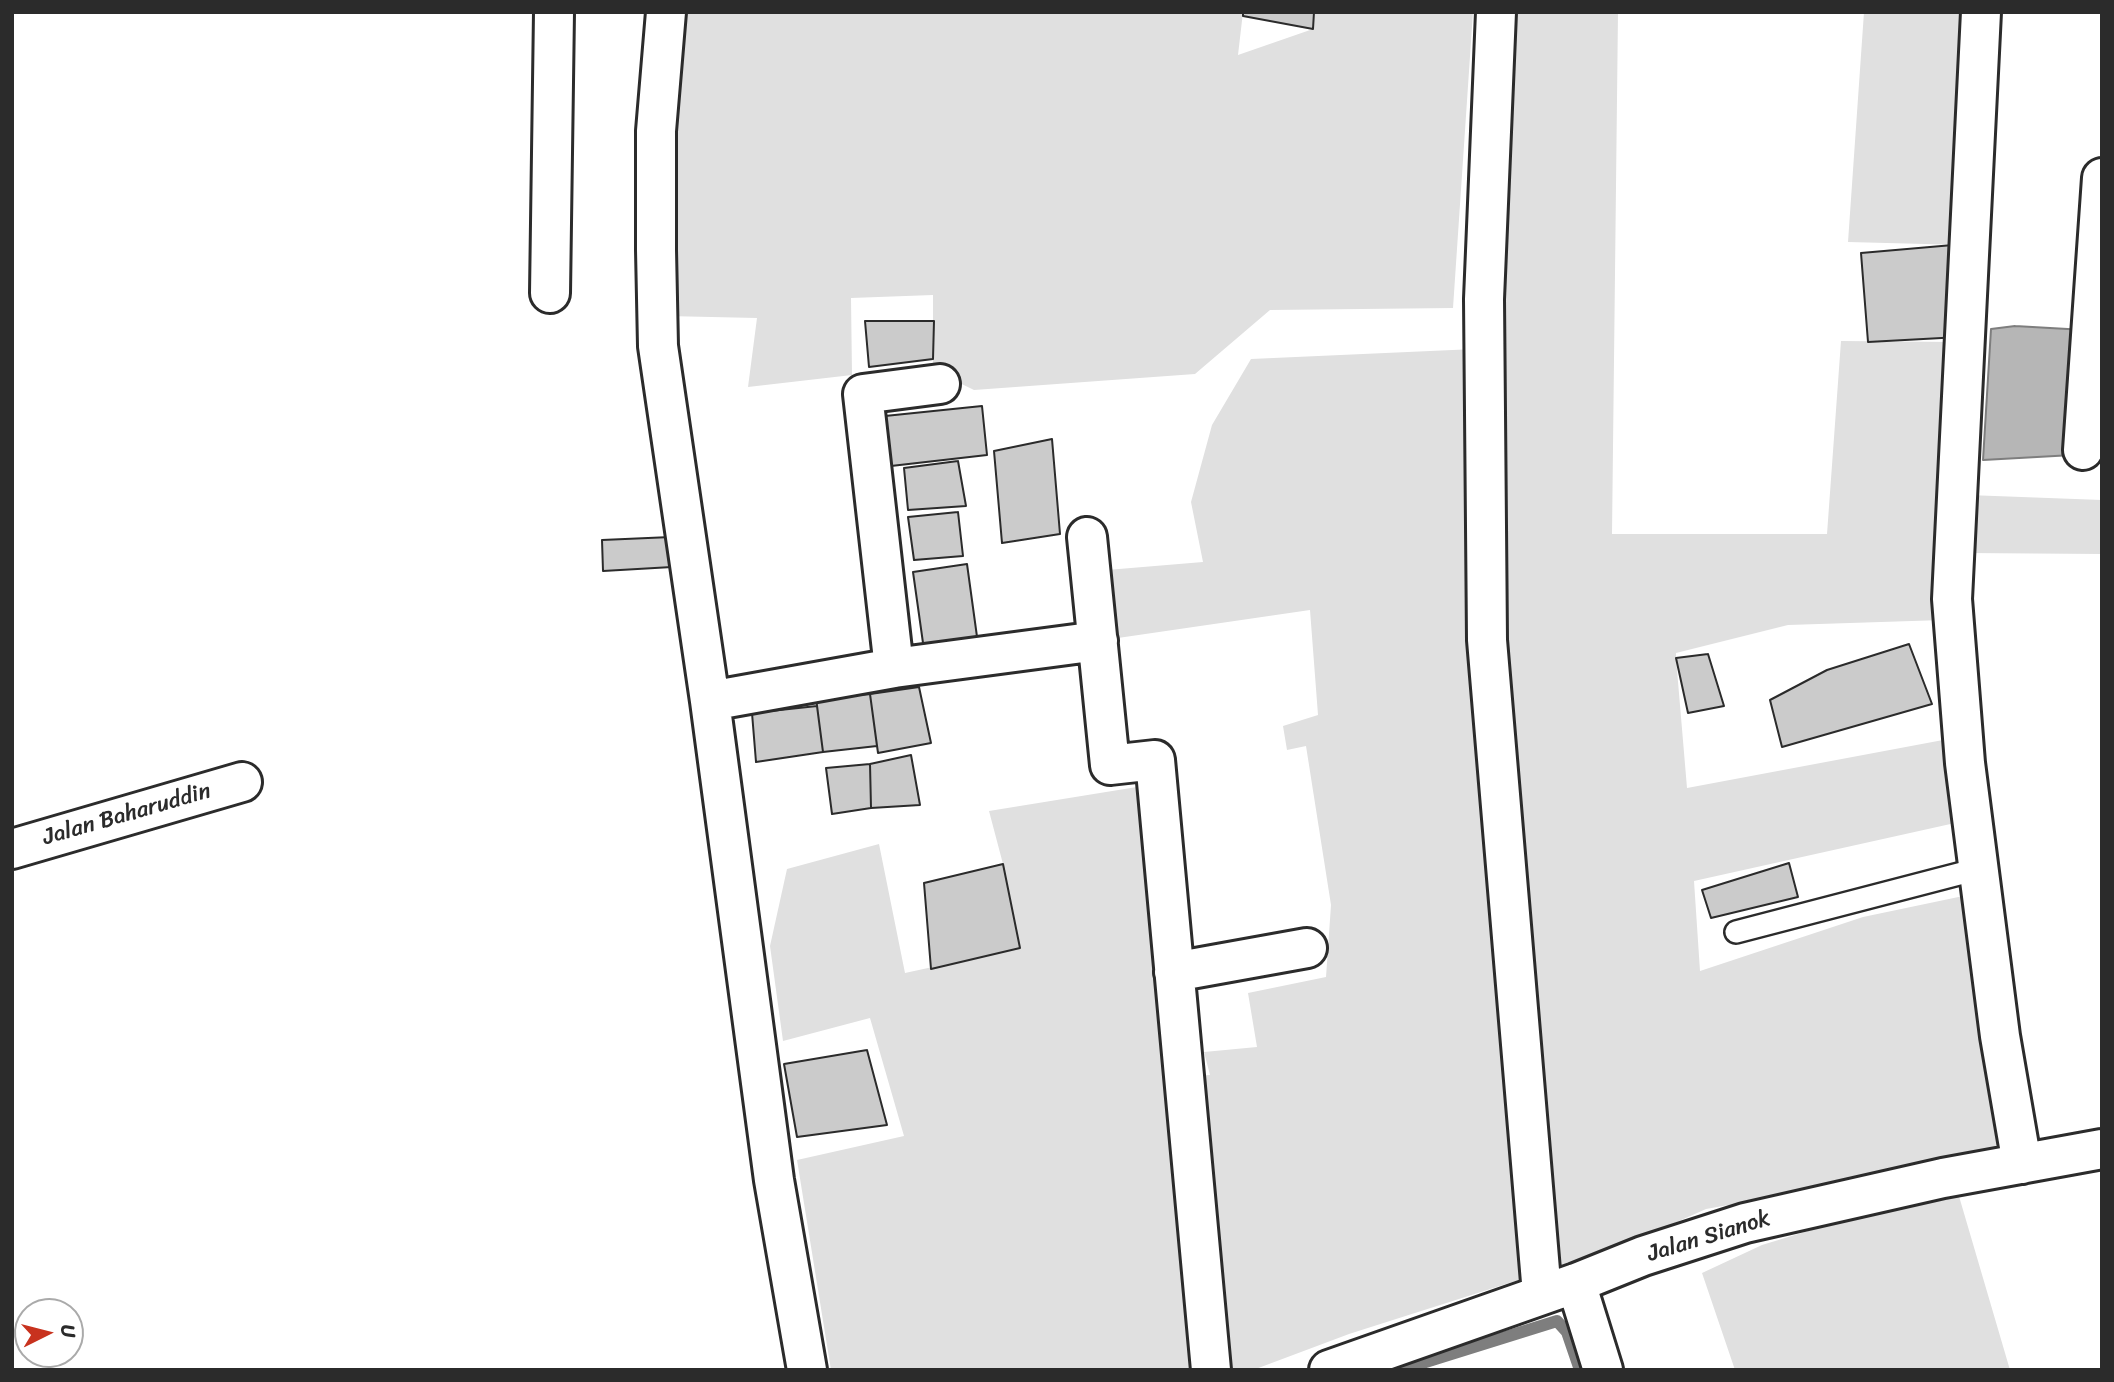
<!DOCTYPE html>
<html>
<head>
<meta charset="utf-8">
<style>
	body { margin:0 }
	#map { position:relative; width:2114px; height:1382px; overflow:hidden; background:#fff; font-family:Sriracha,sans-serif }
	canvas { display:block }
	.frame { position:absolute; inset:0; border:14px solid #2b2b2b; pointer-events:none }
	.north { position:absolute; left:14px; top:1298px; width:70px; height:70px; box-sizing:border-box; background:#fff; border:2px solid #aaa; border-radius:50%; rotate:84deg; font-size:19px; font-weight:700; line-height:28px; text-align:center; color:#2b2b2b }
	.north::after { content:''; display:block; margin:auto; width:24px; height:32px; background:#c8321e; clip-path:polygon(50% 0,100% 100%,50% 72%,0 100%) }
</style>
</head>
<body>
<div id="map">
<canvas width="2114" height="1382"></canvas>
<div class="frame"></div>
<div class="north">U</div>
</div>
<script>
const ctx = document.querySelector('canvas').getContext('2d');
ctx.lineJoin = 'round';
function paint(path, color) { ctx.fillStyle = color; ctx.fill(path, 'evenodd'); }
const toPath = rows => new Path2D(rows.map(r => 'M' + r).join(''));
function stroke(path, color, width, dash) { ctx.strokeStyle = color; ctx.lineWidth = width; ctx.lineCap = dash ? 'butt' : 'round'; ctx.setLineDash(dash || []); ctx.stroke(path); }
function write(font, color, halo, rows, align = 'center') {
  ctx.font = font + ' Sriracha,sans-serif'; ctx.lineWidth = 5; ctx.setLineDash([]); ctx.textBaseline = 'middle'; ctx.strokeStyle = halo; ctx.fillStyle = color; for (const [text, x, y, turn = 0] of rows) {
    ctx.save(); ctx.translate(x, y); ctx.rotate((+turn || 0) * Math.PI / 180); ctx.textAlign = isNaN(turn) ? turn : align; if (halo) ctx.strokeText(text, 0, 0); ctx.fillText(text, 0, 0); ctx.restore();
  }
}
paint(toPath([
	[674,12,1243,12,1238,55,1313,29,1314,12,1473,12,1453,308,1270,310,1195,374,974,390,933,370,933,295,851,298,852,375,748,387,757,318,666,316],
	[1509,12,1618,12,1612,534,1827,534,1841,341,1956,342,1943,620,1788,625,1676,653,1676,658,1687,788,1943,740,1955,823,1694,881,1700,971,1863,917,1968,895,2000,1157,1706,1209,1553,1277,1502,609,1501,264],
	[1864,12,1974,12,1964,245,1848,242],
	[1475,349,1528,1277,1349,1334,1253,1370,1222,1370,1193,1076,1210,1075,1204,1052,1257,1047,1248,993,1326,977,1331,905,1306,746,1287,750,1283,726,1318,715,1310,610,1111,639,1107,570,1203,562,1191,502,1212,425,1251,359],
	[1968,495,2102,500,2102,554,1965,553],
	[1143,786,1199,1370,831,1370,797,1160,904,1136,870,1018,783,1041,770,946,787,869,879,844,905,973,1020,948,1003,864,989,811],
	[1956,1186,2010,1370,1735,1370,1702,1273,1762,1245]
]), '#e0e0e0');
const water = toPath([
	[2015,326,2085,330,2073,455,1983,460,1991,329,2015,326]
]);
paint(water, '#b6b6b6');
stroke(water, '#7e7e7e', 2);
stroke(toPath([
	[1400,1370,1557,1321,1567,1332,1580,1370]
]), '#7e7e7e', 12);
const building = toPath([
	[1243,12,1314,12,1313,29,1243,16,1243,12],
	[1953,245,1960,337,1868,342,1861,253,1953,245],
	[865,321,934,321,933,359,869,367,865,321],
	[982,406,987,455,891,466,885,416,982,406],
	[1052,439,1060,534,1002,543,994,451,1052,439],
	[958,461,966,506,908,510,904,468,958,461],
	[958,512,963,556,914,560,908,517,958,512],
	[671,537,672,567,603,571,602,540,671,537],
	[967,564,978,644,924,650,913,572,967,564],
	[1909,644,1932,704,1782,747,1770,700,1827,670,1909,644],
	[1708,654,1724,706,1688,713,1676,658,1708,654],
	[919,687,931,743,878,753,870,694,919,687],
	[870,694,877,746,823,752,816,698,870,694],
	[817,706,823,752,756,762,752,713,817,706],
	[911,755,920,805,871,808,870,764,911,755],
	[870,764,871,808,832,814,826,768,870,764],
	[1789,863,1798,897,1711,918,1702,890,1789,863],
	[1003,864,1020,948,931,969,924,883,1003,864],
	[867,1050,887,1125,797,1137,784,1064,867,1050]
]);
paint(building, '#cbcbcb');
stroke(building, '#2b2b2b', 2);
const lane = toPath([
	[1736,932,1978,869]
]);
const street = toPath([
	[666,12,656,131,656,250,658,346,710,701,774,1180,807,1370],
	[1496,12,1484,299,1487,640,1542,1294],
	[1981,12,1952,599,1965,763,2000,1036,2022,1164],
	[550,293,554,12],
	[2083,450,2102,178],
	[1087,537,1110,765,1155,760,1211,1370],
	[894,668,863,394,940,384],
	[710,701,894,668,1098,641],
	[12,849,242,782],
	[1174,972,1307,948],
	[1576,1283,1603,1370],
	[1329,1370,1576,1283,1643,1256,1745,1223,1943,1178,2102,1149]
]);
stroke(lane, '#2b2b2b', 26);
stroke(street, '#2b2b2b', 44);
stroke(lane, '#fff', 21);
stroke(street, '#fff', 38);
write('23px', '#2b2b2b', '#fff', [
	["Jalan Baharuddin",127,815,-16],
	["Jalan Sianok",1709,1237,-17]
]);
</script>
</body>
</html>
